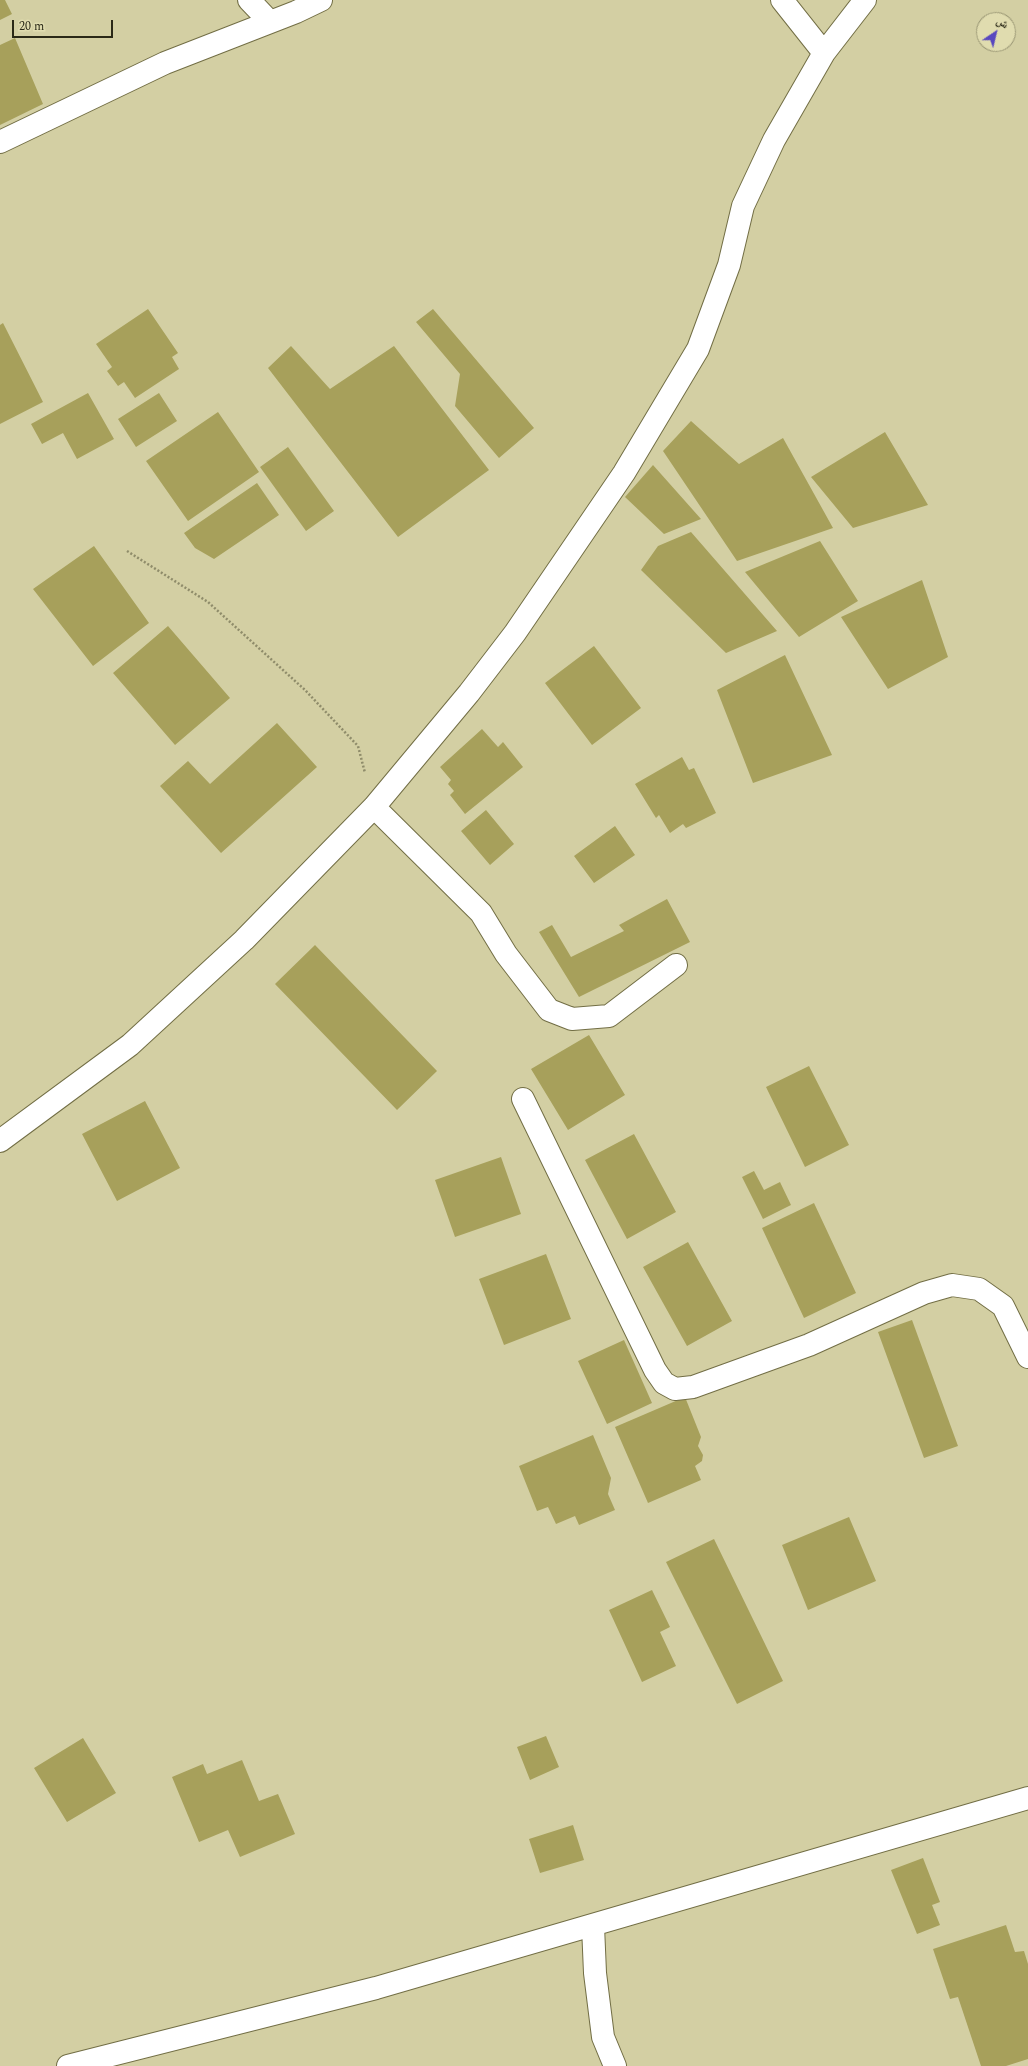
<!DOCTYPE html>
<html>
<head>
<meta charset="utf-8">
<style>
	body { margin:0 }
	#map { position:relative; width:1028px; height:2066px; overflow:hidden; background:#d3cfa3; font-family:Spectral,"Noto Naskh Arabic",serif }
	canvas { display:block }
	.north { position:absolute; left:976px; top:12px; width:40px; height:40px; box-sizing:border-box; background:#e0dcaf; border:1px solid #979472; border-radius:50%; rotate:35deg; font-size:11px; font-weight:700; line-height:16px; text-align:center; color:#2a2917 }
	.north::after { content:''; display:block; margin:auto; width:14px; height:18px; background:#5847bf; clip-path:polygon(50% 0,100% 100%,50% 72%,0 100%) }
	.scale { position:absolute; left:12px; top:20px; width:101px; height:18px; box-sizing:border-box; border:2px solid #2a2917; border-top:0; padding-left:5px; font-size:12px; line-height:14px; white-space:nowrap; color:#2a2917; -webkit-text-stroke:3px #e0dcaf; paint-order:stroke }
</style>
</head>
<body>
<div id="map">
<canvas width="1028" height="2066"></canvas>
<div class="north">ش</div>
<div class="scale">20 m</div>
</div>
<script>
const ctx = document.querySelector('canvas').getContext('2d');
ctx.lineJoin = 'round';
function paint(path, color) { ctx.fillStyle = color; ctx.fill(path, 'evenodd'); }
const toPath = rows => new Path2D(rows.map(r => 'M' + r).join(''));
function stroke(path, color, width, dash) { ctx.strokeStyle = color; ctx.lineWidth = width; ctx.lineCap = dash ? 'butt' : 'round'; ctx.setLineDash(dash || []); ctx.stroke(path); }
paint(toPath([
	[0,0,5,0,12,14,0,20],
	[15,38,43,104,0,125,0,45],
	[148,309,178,353,172,357,179,369,135,398,124,382,118,386,107,371,112,367,96,344],
	[433,309,534,428,499,458,455,406,460,374,416,322],
	[3,323,43,402,0,424,0,325],
	[291,346,330,389,394,346,489,470,398,537,268,368],
	[88,393,114,439,77,459,63,433,42,444,31,424],
	[159,393,177,421,136,447,118,419],
	[218,412,259,472,188,521,146,461],
	[691,421,739,464,783,438,833,528,737,561,663,451],
	[885,432,928,505,853,528,811,477],
	[288,447,334,511,306,531,260,467],
	[653,465,701,519,664,534,625,497],
	[257,483,279,515,214,559,195,548,184,533],
	[691,532,777,631,726,653,641,570,658,546],
	[820,541,858,601,799,637,745,572],
	[94,546,149,623,93,666,33,589],
	[922,580,948,657,888,689,841,617],
	[168,626,230,698,175,745,113,673],
	[594,646,641,708,592,745,545,683],
	[785,655,832,755,753,783,717,690],
	[277,723,317,767,221,853,160,786,188,761,210,784],
	[482,729,498,747,503,742,523,767,465,814,450,795,454,791,448,784,451,780,440,767],
	[682,757,689,770,694,768,716,813,686,828,683,824,670,833,659,815,656,818,635,784],
	[486,810,514,844,490,865,461,831],
	[615,826,635,855,594,883,574,856],
	[667,899,690,942,579,997,539,932,552,925,571,957,624,931,619,925],
	[315,945,437,1071,397,1110,275,984],
	[589,1035,625,1095,568,1130,531,1069],
	[809,1066,849,1145,805,1167,766,1087],
	[145,1101,180,1168,117,1201,82,1134],
	[634,1134,676,1212,627,1239,585,1160],
	[501,1157,521,1214,455,1237,435,1180],
	[754,1171,764,1190,780,1182,791,1205,763,1219,742,1177],
	[814,1203,856,1293,804,1318,762,1228],
	[688,1242,732,1321,687,1346,643,1267],
	[546,1254,571,1319,504,1345,479,1279],
	[912,1320,958,1446,924,1458,878,1332],
	[624,1340,652,1403,607,1424,578,1361],
	[685,1397,701,1437,698,1446,703,1455,702,1461,695,1466,701,1480,648,1503,615,1427],
	[593,1435,611,1478,608,1494,615,1510,579,1525,575,1516,556,1524,548,1507,537,1511,519,1466],
	[849,1517,876,1581,808,1610,782,1545],
	[714,1539,783,1681,737,1704,666,1562],
	[652,1590,670,1627,660,1632,676,1666,642,1682,609,1610],
	[546,1736,559,1767,530,1780,517,1747],
	[83,1738,116,1793,67,1822,34,1768],
	[242,1760,259,1801,278,1794,295,1834,240,1857,228,1830,199,1842,172,1777,203,1764,207,1774],
	[573,1825,584,1860,540,1873,529,1839],
	[923,1858,940,1902,932,1905,940,1925,917,1934,891,1870],
	[1006,1925,1015,1952,1024,1951,1028,1964,1028,2059,1006,2066,981,2066,958,1997,950,1999,933,1949]
]), '#a7a05b');
const street = toPath([
	[249,0,269,21],
	[782,0,824,53],
	[0,142,165,63,296,12,321,0],
	[374,807,481,913,506,954,549,1010,572,1019,609,1016,676,965],
	[523,1099,655,1370,664,1383,675,1389,693,1387,809,1345,924,1293,952,1285,979,1289,1003,1306,1028,1357],
	[0,1141,130,1045,244,940,374,807,469,693,515,633,624,473,698,349,729,265,743,206,774,140,824,53,865,0],
	[593,1926,595,1973,603,2037,615,2066],
	[68,2066,376,1988,1028,1798]
]);
stroke(street, '#726e45', 24);
stroke(toPath([
	[127,551,208,602,305,690,358,746,365,773]
]), '#8f8c6a', 2.5, [2, 2]);
stroke(street, '#fff', 22);
</script>
</body>
</html>
